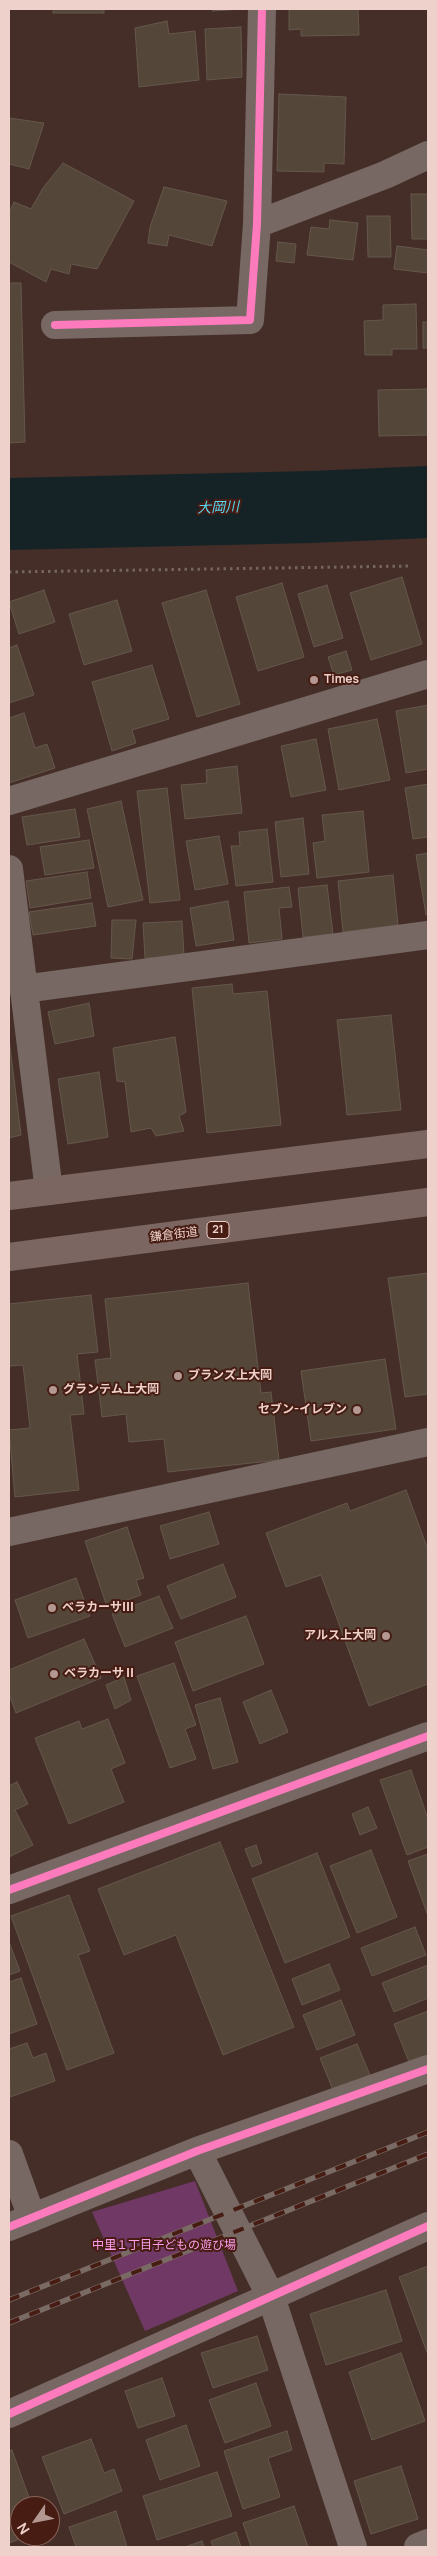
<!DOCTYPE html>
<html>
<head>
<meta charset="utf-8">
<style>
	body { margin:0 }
	#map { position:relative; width:437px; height:2556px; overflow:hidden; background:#452e28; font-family:Manrope,sans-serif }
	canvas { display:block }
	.frame { position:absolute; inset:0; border:10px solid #eed1ca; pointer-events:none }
	.north { position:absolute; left:10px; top:2496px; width:50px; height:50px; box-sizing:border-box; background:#461c13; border:1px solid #89645c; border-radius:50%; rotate:237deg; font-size:14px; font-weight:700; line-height:20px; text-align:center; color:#eed1ca }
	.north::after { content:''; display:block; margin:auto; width:18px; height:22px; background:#b39891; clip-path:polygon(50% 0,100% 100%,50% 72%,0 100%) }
</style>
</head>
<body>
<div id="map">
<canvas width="437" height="2556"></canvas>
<div class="frame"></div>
<div class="north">N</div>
</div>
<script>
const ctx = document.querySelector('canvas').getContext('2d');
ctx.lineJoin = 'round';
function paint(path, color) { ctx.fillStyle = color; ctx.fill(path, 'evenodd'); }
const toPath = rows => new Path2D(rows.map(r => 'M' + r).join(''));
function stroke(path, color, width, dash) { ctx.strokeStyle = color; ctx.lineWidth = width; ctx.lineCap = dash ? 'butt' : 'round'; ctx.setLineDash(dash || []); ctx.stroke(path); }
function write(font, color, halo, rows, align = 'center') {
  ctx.font = font + ' Manrope,"Noto Sans JP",sans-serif'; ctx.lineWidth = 4; ctx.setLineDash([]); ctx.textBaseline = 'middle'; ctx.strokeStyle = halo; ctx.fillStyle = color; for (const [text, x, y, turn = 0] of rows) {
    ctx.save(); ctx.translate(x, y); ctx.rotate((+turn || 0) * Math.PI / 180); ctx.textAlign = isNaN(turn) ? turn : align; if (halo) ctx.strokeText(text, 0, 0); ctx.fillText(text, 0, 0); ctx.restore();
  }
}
paint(toPath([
	[195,2181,238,2291,145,2331,92,2212]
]), '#703864');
stroke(toPath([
	[9,514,311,507,428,502]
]), '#162326', 72);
const building = toPath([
	[53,9,104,9,104,13,53,13,53,9],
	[213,9,244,9,212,11,213,9],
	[289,9,358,9,359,35,301,36,301,29,289,30,289,9],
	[167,21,169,34,195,31,199,80,139,87,135,28,167,21],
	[241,27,242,77,207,80,205,29,241,27],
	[279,94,346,97,344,164,324,163,324,172,277,171,279,94],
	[9,118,44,123,29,169,9,164,9,118],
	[63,163,134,201,97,269,71,264,69,274,51,269,46,282,9,262,9,213,14,202,31,209,43,188,63,163],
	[164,187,227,201,212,246,169,235,167,246,148,243,150,227,164,187],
	[411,194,428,194,428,239,412,239,411,194],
	[367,216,390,216,391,257,368,257,367,216],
	[330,220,358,223,353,260,307,255,311,227,329,229,330,220],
	[278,242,296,244,294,263,276,261,278,242],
	[397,246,428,250,428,273,394,269,397,246],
	[9,283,21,283,25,442,9,443,9,283],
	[416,304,417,349,392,349,392,355,365,355,364,321,383,320,383,305,416,304],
	[423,322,428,322,428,348,423,348,423,322],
	[428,389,428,435,379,436,378,390,428,389],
	[402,577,422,644,371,660,350,593,402,577],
	[282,583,304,657,258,671,236,597,282,583],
	[327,585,343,638,314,647,298,594,327,585],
	[44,590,55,622,19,634,9,602,44,590],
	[206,590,240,704,197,717,162,603,206,590],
	[117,600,132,651,84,665,69,614,117,600],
	[17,645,34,695,9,703,9,648,17,645],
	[346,651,352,670,334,675,328,657,346,651],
	[152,665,169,719,132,730,136,743,112,751,92,682,152,665],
	[428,705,428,769,406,773,396,711,428,705],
	[24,713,35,748,47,744,55,768,9,783,9,718,24,713],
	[377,719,390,780,339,790,328,729,377,719],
	[316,739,326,790,291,797,281,746,316,739],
	[237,766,242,813,185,819,181,785,207,783,206,770,237,766],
	[428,784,428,837,413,839,405,788,428,784],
	[167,788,180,900,150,903,137,791,167,788],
	[121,801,143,900,108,907,87,809,121,801],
	[75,809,80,837,27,845,22,817,75,809],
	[363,811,369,872,317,878,313,843,325,841,322,815,363,811],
	[303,818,309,874,281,877,275,822,303,818],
	[267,829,273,882,236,886,231,846,240,846,239,832,267,829],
	[219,836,228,884,195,890,186,841,219,836],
	[89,840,94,868,45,875,40,847,89,840],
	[428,853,428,914,426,915,416,855,428,853],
	[87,872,91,898,30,908,26,881,87,872],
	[393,875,398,925,343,932,338,881,393,875],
	[327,885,333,934,303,937,298,888,327,885],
	[289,887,292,907,279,908,282,939,249,943,244,892,289,887],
	[228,901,234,940,196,946,190,908,228,901],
	[92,903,96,926,33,935,29,912,92,903],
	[112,920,136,920,132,959,111,958,112,920],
	[182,921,184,956,145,958,143,923,182,921],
	[232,984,233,994,267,991,281,1125,207,1133,192,988,232,984],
	[89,1003,94,1036,55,1044,48,1012,89,1003],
	[391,1015,401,1110,347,1115,337,1020,391,1015],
	[175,1037,186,1112,179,1116,184,1131,156,1136,151,1128,131,1132,125,1082,117,1081,113,1048,175,1037],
	[9,1039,21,1135,9,1138,9,1039],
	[99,1072,108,1137,68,1144,58,1079,99,1072],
	[428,1273,428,1394,405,1397,388,1278,428,1273],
	[248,1283,261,1393,271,1392,279,1460,168,1472,164,1439,129,1442,126,1414,102,1417,95,1360,111,1358,105,1299,248,1283],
	[91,1295,98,1352,77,1354,84,1414,70,1415,79,1490,15,1497,9,1430,30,1428,23,1365,9,1366,9,1304,91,1295],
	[385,1359,396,1429,311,1441,301,1371,385,1359],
	[406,1490,428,1550,428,1684,369,1706,321,1575,286,1587,266,1533,347,1503,350,1511,406,1490],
	[209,1512,219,1544,170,1559,160,1526,209,1512],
	[127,1527,144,1578,136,1580,141,1595,107,1607,85,1541,127,1527],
	[223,1564,236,1597,181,1619,167,1586,223,1564],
	[76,1578,90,1616,28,1638,15,1600,76,1578],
	[159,1596,173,1628,125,1647,112,1614,159,1596],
	[246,1616,264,1664,193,1691,175,1642,246,1616],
	[84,1639,101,1678,16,1713,9,1694,9,1670,84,1639],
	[174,1663,196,1725,185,1729,196,1759,170,1768,137,1676,174,1663],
	[124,1677,131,1700,115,1709,106,1685,124,1677],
	[271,1690,288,1732,260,1744,243,1702,271,1690],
	[220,1698,238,1762,213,1769,195,1705,220,1698],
	[108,1719,125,1763,111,1769,124,1802,69,1824,35,1738,79,1721,82,1729,108,1719],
	[411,1770,428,1819,428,1847,407,1855,380,1780,411,1770],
	[17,1782,28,1804,15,1810,33,1845,9,1857,9,1786,17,1782],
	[368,1807,377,1828,360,1835,352,1814,368,1807],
	[220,1842,294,2027,223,2055,176,1935,124,1955,98,1889,220,1842],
	[256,1845,262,1863,252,1867,245,1849,256,1845],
	[371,1850,397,1917,357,1933,330,1866,371,1850],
	[317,1853,350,1937,285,1963,252,1879,317,1853],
	[428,1854,428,1916,408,1861,428,1854],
	[69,1895,90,1951,78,1955,114,2053,67,2070,11,1916,69,1895],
	[415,1927,426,1955,372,1976,361,1948,415,1927],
	[9,1942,20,1971,9,1975,9,1942],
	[329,1964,340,1990,302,2005,292,1979,329,1964],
	[428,1965,428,1998,394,2012,382,1983,428,1965],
	[21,1978,37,2024,9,2034,9,1982,21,1978],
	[341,2000,355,2035,317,2050,303,2015,341,2000],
	[428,2011,428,2055,409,2062,394,2024,428,2011],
	[27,2043,33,2058,46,2053,55,2081,10,2097,9,2049,27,2043],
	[357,2044,370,2075,333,2090,320,2058,357,2044],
	[428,2266,428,2355,399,2277,428,2266],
	[386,2290,402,2341,326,2365,310,2314,386,2290],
	[257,2336,268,2370,213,2388,201,2353,257,2336],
	[401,2353,425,2421,372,2440,349,2372,401,2353],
	[162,2378,175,2416,138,2428,125,2391,162,2378],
	[256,2383,271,2426,225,2443,209,2400,256,2383],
	[186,2425,200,2466,160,2480,146,2440,186,2425],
	[287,2431,292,2450,268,2458,280,2497,243,2509,224,2451,287,2431],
	[91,2439,104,2473,114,2469,122,2491,64,2514,42,2457,91,2439],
	[12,2450,32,2506,20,2506,20,2536,28,2536,9,2543,9,2451,12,2450],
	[401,2466,418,2519,371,2534,354,2481,401,2466],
	[217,2472,232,2516,157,2540,143,2496,217,2472],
	[294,2506,308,2547,251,2547,243,2523,294,2506],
	[116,2511,127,2547,76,2547,69,2527,116,2511],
	[236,2532,241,2547,213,2547,211,2541,236,2532],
	[202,2541,204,2547,185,2547,202,2541]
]);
paint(building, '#544639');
stroke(building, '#65574b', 1);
stroke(toPath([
	[9,572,410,566]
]), '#756560', 3, [2.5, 4]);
stroke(toPath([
	[257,224,385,175,428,155],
	[55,325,250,320,257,224,262,9],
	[9,801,428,674],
	[9,869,49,1191],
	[23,989,428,935],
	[9,1532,428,1442],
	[9,1890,428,1736],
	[197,2151,271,2297,353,2547],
	[9,2154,32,2218],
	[9,2227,197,2151,428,2069],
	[9,2414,428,2226],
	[418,2547,428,2543]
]), '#776864', 28);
stroke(toPath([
	[9,1196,428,1144],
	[9,1257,428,1202]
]), '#7c6661', 28);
const rail = toPath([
	[9,2300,428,2132],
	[9,2323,428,2154]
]);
stroke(rail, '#796a64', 5.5);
stroke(rail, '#461c13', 4, [11]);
stroke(toPath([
	[55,325,250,320,257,224,262,9],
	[9,1890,428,1736],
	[9,2227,197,2151,428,2069],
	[9,2414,428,2226]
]), '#fd7abc', 8);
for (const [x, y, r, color] of [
	[314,680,5,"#b39891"],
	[178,1376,5,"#b39891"],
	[53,1390,5,"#b39891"],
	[357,1410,5,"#b39891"],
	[52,1608,5,"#b39891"],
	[386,1636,5,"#b39891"],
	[54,1674,5,"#b39891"]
]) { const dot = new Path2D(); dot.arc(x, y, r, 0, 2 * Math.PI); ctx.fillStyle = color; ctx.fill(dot); stroke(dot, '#461c13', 2); }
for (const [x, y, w] of [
	[218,1230,22]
]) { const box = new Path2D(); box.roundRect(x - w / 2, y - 8.5, w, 17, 4); ctx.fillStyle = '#461c13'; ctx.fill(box); stroke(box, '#eed1ca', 1); }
write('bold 11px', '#eed1ca', null, [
	["21",218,1230]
]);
write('bold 12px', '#eed1ca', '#461c13', [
	["Times",324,680],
	["ブランズ上大岡",188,1376],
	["グランテム上大岡",63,1390],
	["セブン-イレブン",347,1410,"right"],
	["ベラカーサⅢ",62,1608],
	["アルス上大岡",376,1636,"right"],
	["ベラカーサⅡ",64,1674]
], 'left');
write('12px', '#eed1ca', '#461c13', [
	["鎌倉街道",174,1235,-7]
]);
write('12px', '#fd9deb', '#461c13', [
	["中里１丁目子どもの遊び場",164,2246]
]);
write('italic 14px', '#56d9f4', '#461c13', [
	["大岡川",218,508,-2]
]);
</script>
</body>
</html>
